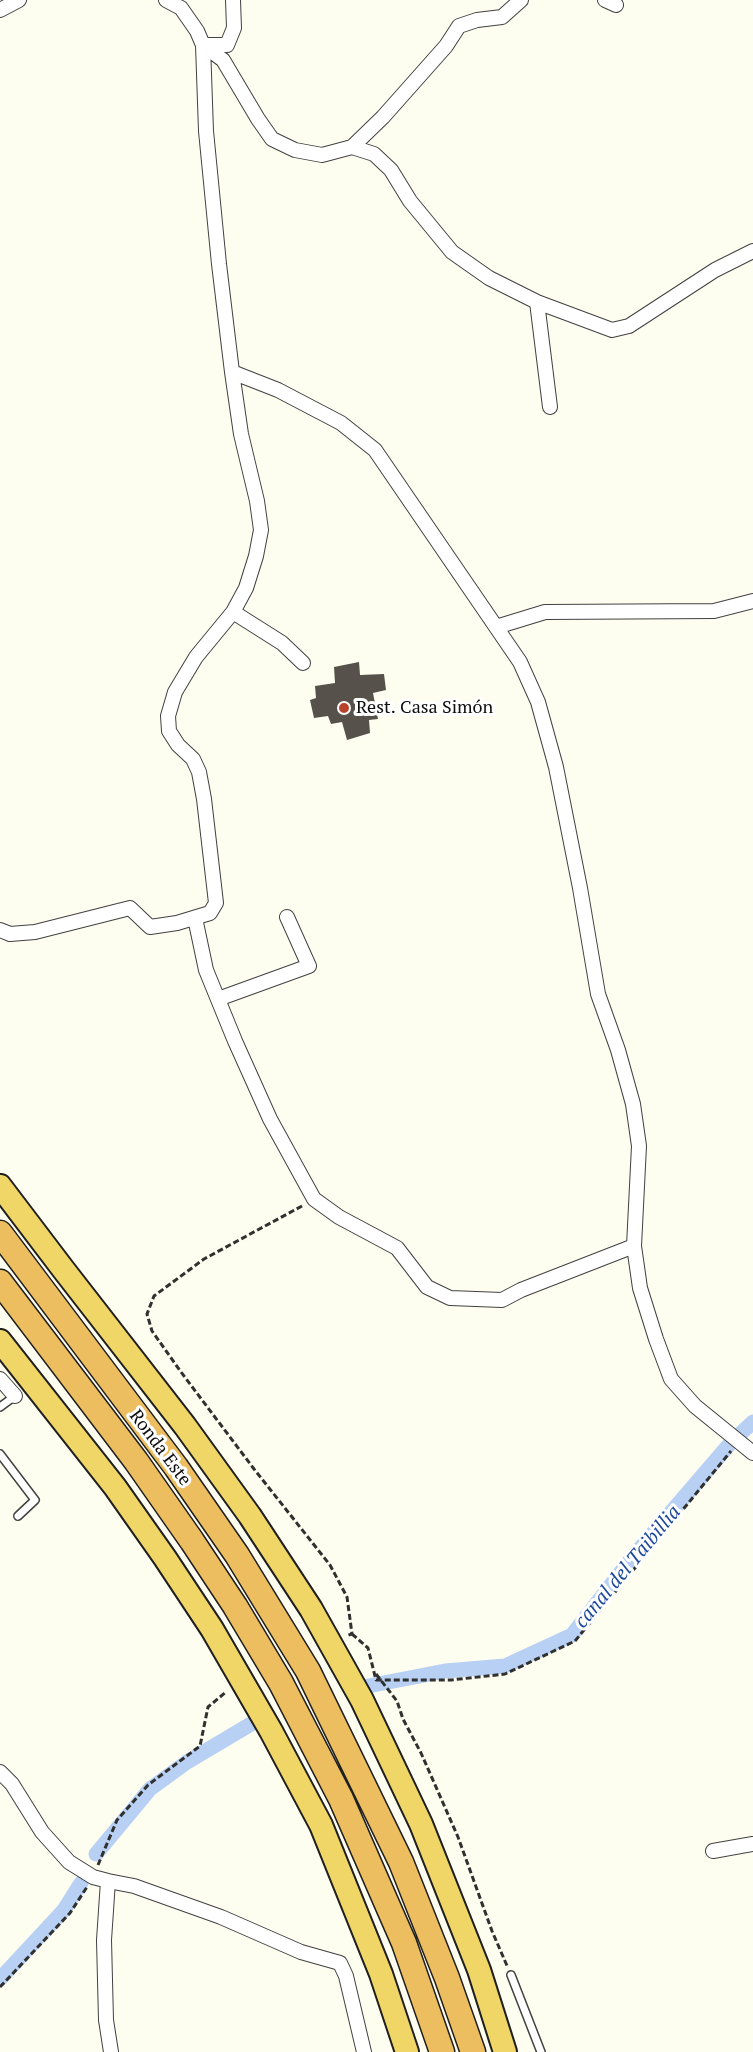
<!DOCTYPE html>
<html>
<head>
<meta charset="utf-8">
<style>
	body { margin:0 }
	canvas { display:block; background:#fefef0 }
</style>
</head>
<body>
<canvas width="753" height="2052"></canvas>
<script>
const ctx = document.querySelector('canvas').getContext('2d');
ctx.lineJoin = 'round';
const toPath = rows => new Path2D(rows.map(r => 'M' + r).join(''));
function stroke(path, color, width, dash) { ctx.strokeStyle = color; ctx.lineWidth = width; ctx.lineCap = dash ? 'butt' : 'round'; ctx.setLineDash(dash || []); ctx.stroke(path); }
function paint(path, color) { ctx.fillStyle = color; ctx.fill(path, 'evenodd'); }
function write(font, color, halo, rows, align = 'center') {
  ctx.font = font + ' "PT Serif",serif'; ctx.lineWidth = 6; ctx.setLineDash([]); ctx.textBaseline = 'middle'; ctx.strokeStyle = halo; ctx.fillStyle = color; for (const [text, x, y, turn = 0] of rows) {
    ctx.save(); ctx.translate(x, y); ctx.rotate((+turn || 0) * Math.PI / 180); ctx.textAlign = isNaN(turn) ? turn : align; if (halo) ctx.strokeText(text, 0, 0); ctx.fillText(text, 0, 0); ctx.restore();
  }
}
stroke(toPath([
	[741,1433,753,1422],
	[368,1686,445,1671,505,1666,572,1635,631,1559,728,1446],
	[96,1854,150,1789,187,1762,251,1724],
	[0,1979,64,1910,81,1883]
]), '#b7d0f3', 15);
paint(toPath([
	[359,662,360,675,384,674,386,690,373,693,378,719,369,720,370,733,347,740,342,722,331,724,328,716,314,718,310,700,316,698,315,686,335,683,334,667]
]), '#56524b');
const service = toPath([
	[0,1407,15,1396],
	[0,1454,35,1500,18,1516],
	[511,1975,541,2052]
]);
const minor = toPath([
	[166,0,181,8,197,31,203,45,206,131,219,264,232,372,278,390,341,423,375,450,520,662,538,702,556,767,580,888,598,994,618,1050,633,1104,639,1146,634,1246,640,1288,656,1339,671,1379,695,1406,753,1453],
	[605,0,616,5],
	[0,10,19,0],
	[203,45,223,60,258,119,272,139,295,150,322,155,352,147,383,117,446,46,459,26,477,20,502,17,521,0],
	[203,45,227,45,234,28,233,0],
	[352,147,374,154,391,170,410,201,452,252,489,278,537,302,612,330,629,326,715,270,753,251],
	[537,302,550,407],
	[233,612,282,643,303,663],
	[496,627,545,612,714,611,753,601],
	[195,918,206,970,235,1041,270,1119,314,1199,339,1217,397,1248,427,1287,450,1298,502,1300,521,1290,634,1246],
	[0,930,10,934,35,932,130,908,150,927,177,923,210,913,216,903,204,799,199,772,193,759,178,745,169,731,168,716,175,692,196,657,233,612,246,588,256,556,261,530,257,501,241,434,232,372],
	[218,999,309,966,287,917],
	[0,1379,15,1396],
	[0,1772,12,1784,42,1832,69,1862,93,1877,108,1881,104,1940,106,2020,111,2052],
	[713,1851,753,1844],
	[108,1881,134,1886,221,1917,301,1952,340,1963,346,1976,364,2052]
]);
const trunk = toPath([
	[0,1186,63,1269,185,1426,250,1516,311,1609,362,1700,421,1824,479,1970,505,2052],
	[0,1341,115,1487,165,1558,212,1629,271,1731,321,1825,381,1974,407,2052]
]);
const motorway = toPath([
	[0,1233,176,1467,237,1555,308,1671,401,1862,447,1978,473,2052],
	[0,1282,136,1461,192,1541,235,1606,281,1683,341,1799,404,1943,442,2052]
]);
stroke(service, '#414141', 10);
stroke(minor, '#414141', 16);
stroke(trunk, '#1f1f1f', 26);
stroke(motorway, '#1f1f1f', 27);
stroke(toPath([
	[302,1206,204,1259,154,1296,147,1314,152,1331,181,1372,254,1469,330,1565,347,1597,352,1634,346,1636],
	[352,1634,368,1648,376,1680,451,1680,505,1674,575,1641,731,1451],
	[376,1674,397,1701,403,1719,421,1753,458,1837,492,1931,508,1968],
	[98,1865,117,1820,148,1785,200,1746,208,1707,226,1692],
	[0,1987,70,1913,87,1887]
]), '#303030', 3, [6, 3]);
stroke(service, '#fff', 7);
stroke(minor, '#fff', 14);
stroke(trunk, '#f0d666', 22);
stroke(motorway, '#edbe5f', 24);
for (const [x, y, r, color] of [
	[344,708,6,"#b8442d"]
]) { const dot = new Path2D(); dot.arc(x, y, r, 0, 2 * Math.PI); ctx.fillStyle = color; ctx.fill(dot); stroke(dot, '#fff', 2); }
write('18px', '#0e0e0e', '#fff', [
	["Rest. Casa Simón",356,708]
], 'left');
write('18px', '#0e0e0e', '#fff', [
	["Ronda Este",160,1448,53]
]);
write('italic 20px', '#1d499a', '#fff', [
	["canal del Taibillia",628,1567,-50]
]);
</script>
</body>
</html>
